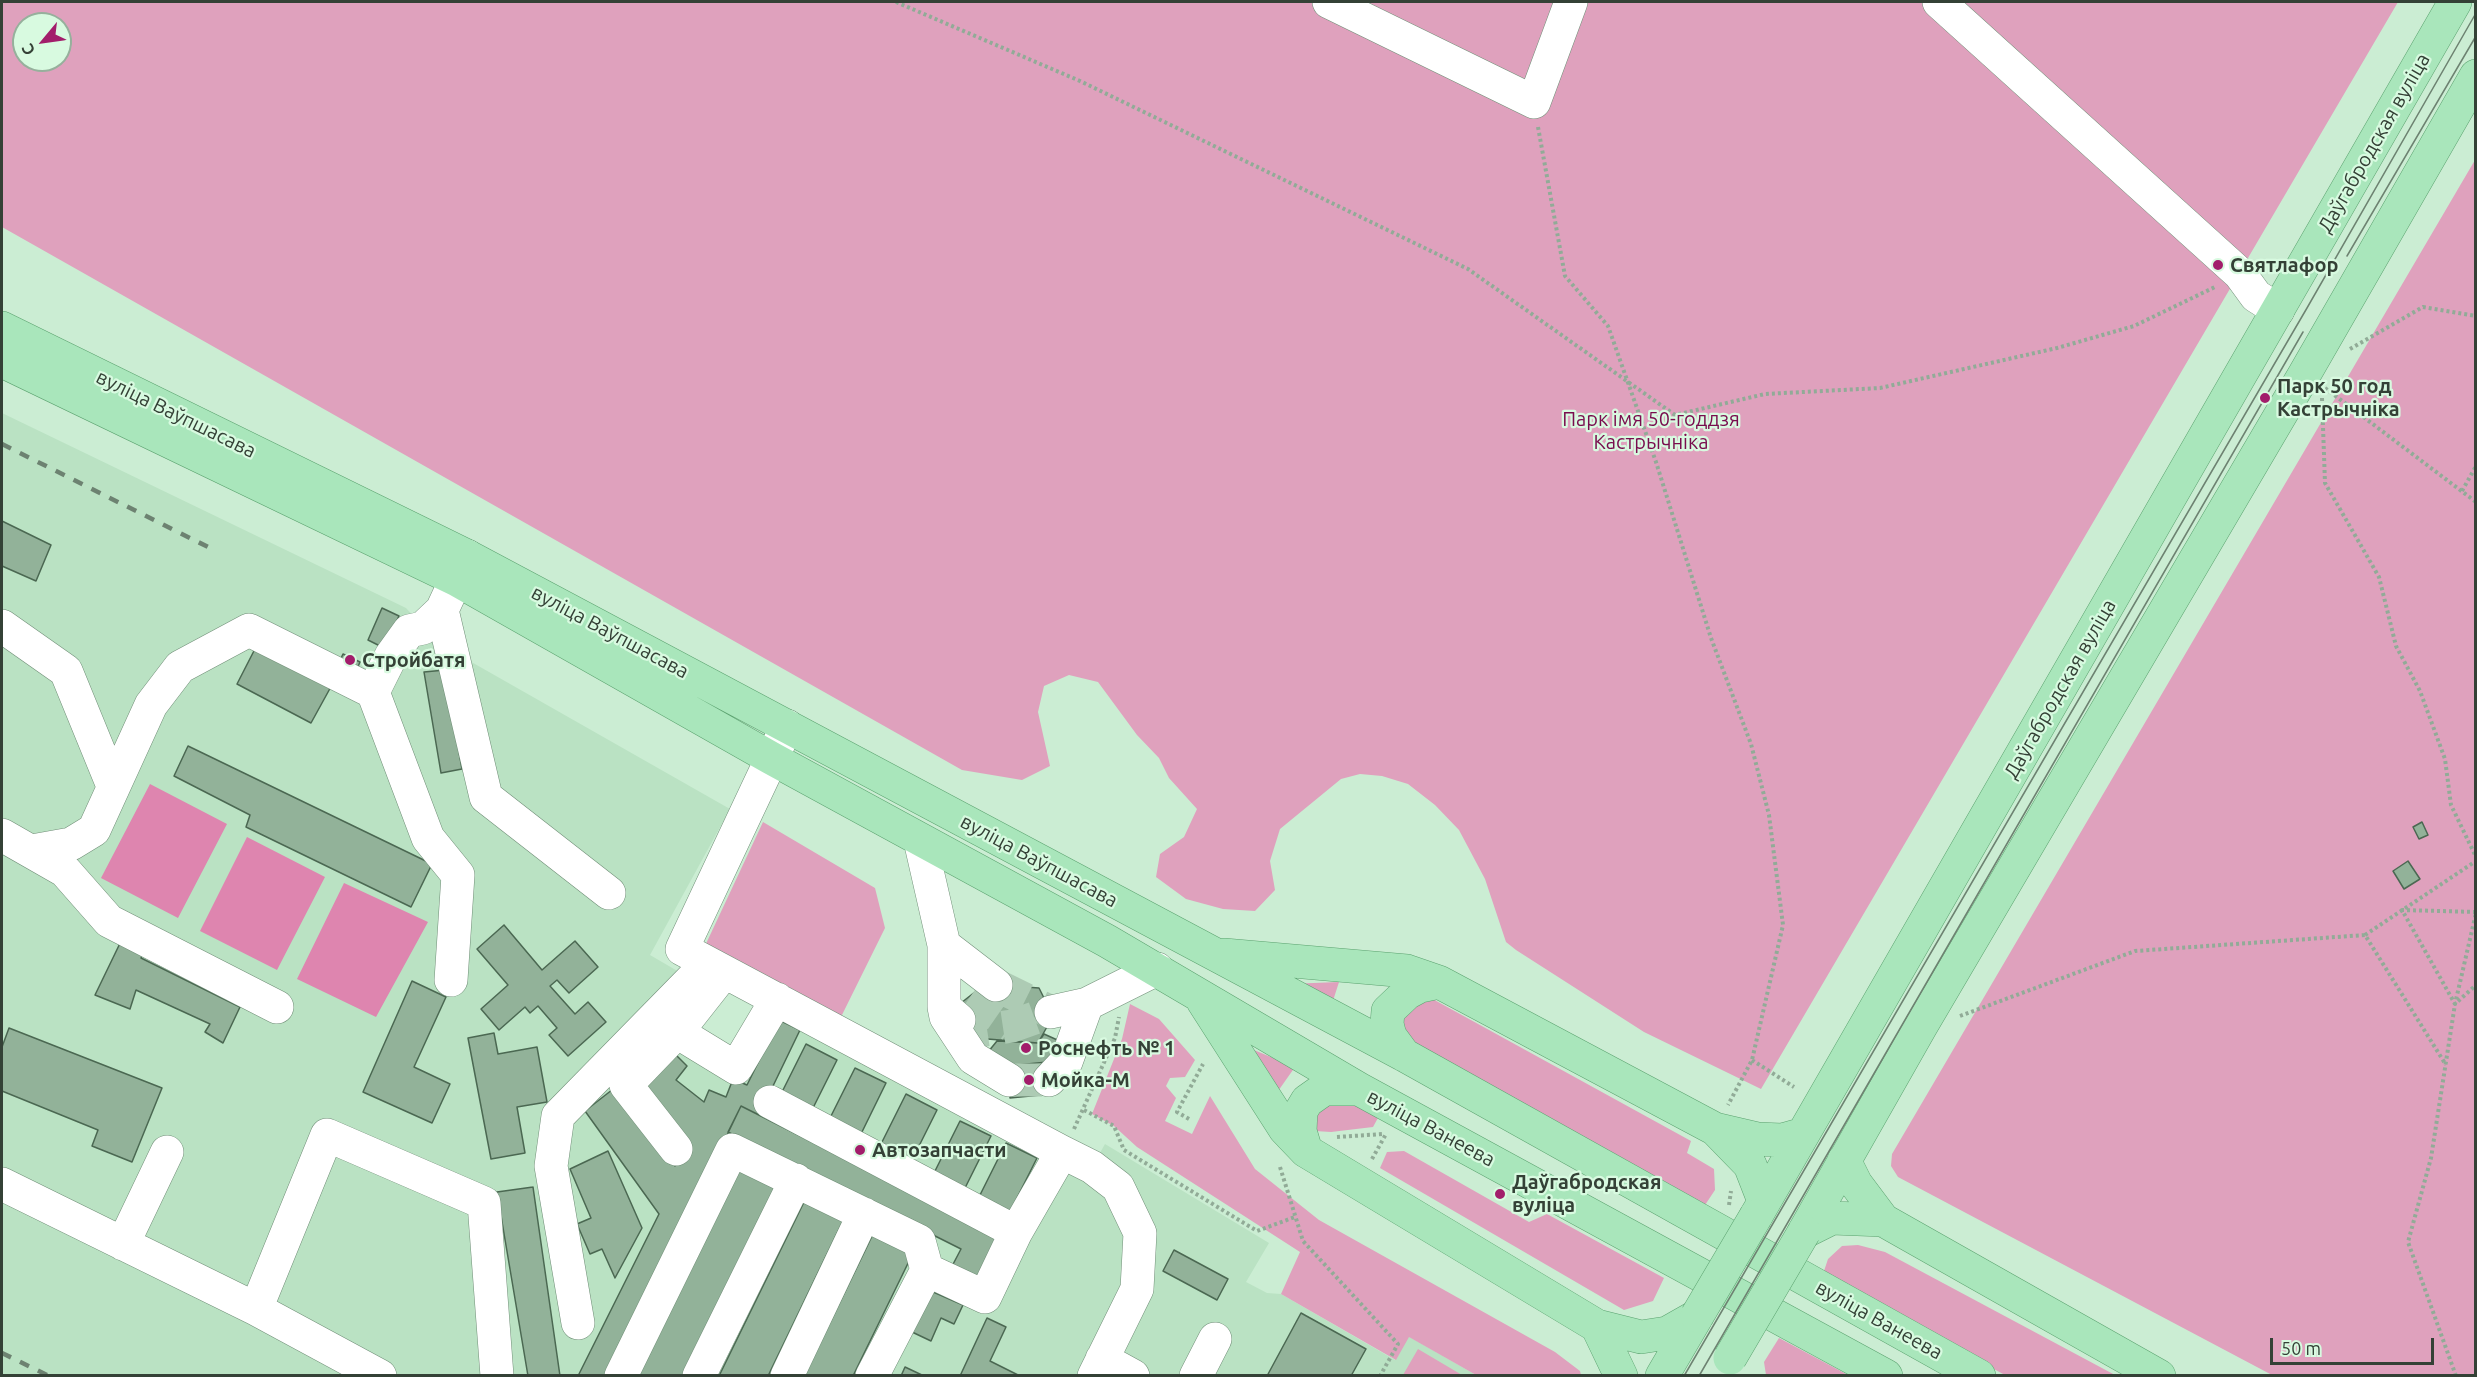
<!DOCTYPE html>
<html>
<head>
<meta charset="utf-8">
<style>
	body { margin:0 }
	#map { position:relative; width:2477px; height:1377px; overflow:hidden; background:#cbedd3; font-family:Ubuntu,sans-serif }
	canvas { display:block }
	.frame { position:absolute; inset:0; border:3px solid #344136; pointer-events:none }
	.north { position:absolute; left:12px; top:12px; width:60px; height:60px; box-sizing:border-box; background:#d8fae0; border:2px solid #96b09c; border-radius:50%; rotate:241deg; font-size:16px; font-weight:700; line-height:24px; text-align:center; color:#344136 }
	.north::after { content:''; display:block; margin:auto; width:21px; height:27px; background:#a21d6b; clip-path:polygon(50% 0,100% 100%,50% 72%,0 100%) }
	.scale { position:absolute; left:2270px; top:1338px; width:164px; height:27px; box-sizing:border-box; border:3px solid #344136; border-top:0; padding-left:8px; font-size:18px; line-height:21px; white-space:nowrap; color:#344136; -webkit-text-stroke:4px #d8fae0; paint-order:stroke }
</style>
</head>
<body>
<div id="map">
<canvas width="2477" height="1377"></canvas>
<div class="frame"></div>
<div class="north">С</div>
<div class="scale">50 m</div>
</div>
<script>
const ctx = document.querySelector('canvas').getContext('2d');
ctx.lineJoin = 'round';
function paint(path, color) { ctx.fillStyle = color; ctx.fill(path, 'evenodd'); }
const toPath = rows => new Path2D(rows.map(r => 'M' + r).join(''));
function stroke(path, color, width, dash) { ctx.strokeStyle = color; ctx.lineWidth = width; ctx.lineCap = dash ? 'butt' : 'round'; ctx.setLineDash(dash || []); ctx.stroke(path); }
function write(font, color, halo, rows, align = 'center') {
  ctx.font = font + ' Ubuntu,sans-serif'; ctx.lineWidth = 4.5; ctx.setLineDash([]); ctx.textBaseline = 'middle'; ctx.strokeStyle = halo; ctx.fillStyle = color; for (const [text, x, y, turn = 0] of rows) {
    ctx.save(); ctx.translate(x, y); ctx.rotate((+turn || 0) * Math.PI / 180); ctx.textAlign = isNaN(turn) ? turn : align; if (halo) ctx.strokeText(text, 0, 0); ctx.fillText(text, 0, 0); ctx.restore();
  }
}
paint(toPath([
	[2,413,406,608,438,643,730,809,650,955,686,976,661,1031,741,1075,773,1017,1092,1167,1105,1144,1269,1243,1246,1282,1267,1293,1281,1294,1395,1360,1408,1336,1476,1375,2,1375]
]), '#bae2c3');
paint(toPath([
	[2,2,2398,2,1761,1089,1644,1032,1516,950,1506,942,1485,879,1459,830,1435,805,1408,784,1382,776,1360,774,1341,779,1280,829,1270,861,1275,890,1255,911,1223,909,1186,899,1156,877,1160,854,1184,837,1197,809,1169,778,1159,758,1137,735,1098,682,1069,675,1044,686,1038,712,1050,766,1022,780,962,770,2,227],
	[24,24,60,24,60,60,24,60],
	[2475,160,2475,1375,2272,1375,1898,1177,1891,1166,1892,1154],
	[763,822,875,888,885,928,839,1021,704,948],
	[1339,982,1331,1007,1288,984],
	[1429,997,1691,1141,1687,1153,1714,1169,1715,1190,1703,1208,1406,1043,1398,1022,1409,1004],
	[1130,1004,1159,1019,1195,1060,1185,1077,1170,1078,1166,1086,1176,1098,1165,1121,1192,1134,1210,1096,1255,1169,1319,1220,1555,1352,1580,1371,1581,1375,1476,1375,1409,1337,1396,1360,1281,1294,1300,1252,1137,1147,1114,1126,1092,1114,1122,1039],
	[1249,1048,1295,1067,1276,1094],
	[1346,1098,1379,1116,1373,1127,1331,1132,1315,1131,1315,1111],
	[1404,1151,1529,1222,1547,1214,1664,1278,1653,1301,1624,1310,1380,1168,1387,1152],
	[1858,1245,1885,1252,2115,1375,2005,1375,1822,1277,1828,1259,1842,1246],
	[1779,1338,1848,1375,1766,1375,1764,1362],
	[1418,1349,1462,1375,1403,1375]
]), '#dfa1bd');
paint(toPath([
	[150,784,227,824,178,918,101,878],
	[247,837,325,877,277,970,200,931],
	[344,883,428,922,376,1017,297,979]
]), '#de85af');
const building = toPath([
	[2,521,51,545,36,581,2,566,2,521],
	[382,608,399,616,384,648,368,640,382,608],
	[258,643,333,683,311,723,237,684,258,643],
	[343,654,360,662,354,676,337,667,343,654],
	[445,670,462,769,441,773,424,672,445,670],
	[188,746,432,864,411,907,246,827,250,815,174,776,188,746],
	[2422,822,2428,835,2419,839,2413,827,2422,822],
	[2408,861,2420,879,2404,889,2393,871,2408,861],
	[504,925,542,970,575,941,598,967,569,993,557,980,550,986,575,1014,588,1002,606,1022,568,1056,549,1035,557,1028,538,1006,530,1013,525,1007,499,1030,481,1009,508,985,477,949,504,925],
	[124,935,146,947,141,958,240,1007,223,1043,205,1032,210,1024,136,990,130,1009,95,995,124,935],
	[412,981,446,997,414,1067,450,1084,432,1123,363,1092,412,981],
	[985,984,1039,988,1053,1016,1038,1043,962,1037,961,1003,985,984],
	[779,1020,800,1030,759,1115,741,1106,611,1376,578,1376,659,1214,585,1111,617,1086,675,1166,687,1145,634,1085,670,1049,687,1066,676,1080,704,1102,709,1090,726,1097,733,1079,747,1085,779,1020],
	[9,1028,162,1088,132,1162,92,1146,98,1130,2,1091,2,1047,9,1028],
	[494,1033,498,1054,537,1047,547,1102,517,1107,525,1153,491,1159,468,1038,494,1033],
	[1044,1034,1064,1043,1047,1062,1007,1066,988,1052,997,1041,1038,1043,1044,1034],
	[806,1044,837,1060,810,1114,779,1098,806,1044],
	[1047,1062,1051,1094,1010,1098,1007,1066,1047,1062],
	[855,1068,886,1083,859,1138,828,1122,855,1068],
	[906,1094,937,1110,910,1164,879,1148,906,1094],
	[741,1106,1001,1237,977,1284,950,1270,961,1249,728,1132,741,1106],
	[960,1121,991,1136,964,1190,933,1175,960,1121],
	[1006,1143,1037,1158,1010,1212,979,1197,1006,1143],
	[608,1151,642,1228,615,1278,602,1249,590,1254,577,1224,591,1218,570,1169,608,1151],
	[739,1161,779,1181,684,1376,635,1376,739,1161],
	[533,1187,560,1376,528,1376,497,1192,533,1187],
	[805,1200,844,1219,768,1376,719,1376,805,1200],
	[874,1232,914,1251,853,1376,804,1376,874,1232],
	[1174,1250,1228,1279,1217,1300,1163,1271,1174,1250],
	[931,1291,963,1305,954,1324,941,1318,931,1341,912,1332,931,1291],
	[1301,1313,1366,1349,1351,1376,1267,1376,1301,1313],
	[987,1318,1006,1327,990,1361,1020,1376,960,1376,987,1318],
	[905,1367,924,1376,901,1376,905,1367]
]);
paint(building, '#92b299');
stroke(building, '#4b6852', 1.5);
stroke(toPath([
	[996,985,1051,1012],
	[970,997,1012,1026],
	[959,1020,972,1032,1012,1026,1051,1012],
	[1009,1080,1049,1080]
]), '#adcbb4', 33, [33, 16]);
const minor = toPath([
	[1329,2,1534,102,1571,2],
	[1939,2,2240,274,2256,296,2278,310],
	[442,610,486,797,609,893],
	[2,626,66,671,113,786],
	[373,692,428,838,458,875,451,980],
	[2,835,65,871,109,921,277,1007],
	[920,840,944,945,944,1007,959,1020],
	[32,851,71,844,94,830,151,705,180,667,249,630,373,692,391,656,409,631,423,628,442,610,467,556],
	[944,945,996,985],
	[718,980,677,1032,736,1068,777,999],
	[944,1007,946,1017,973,1058,1009,1080],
	[1051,1012,1087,1004,1157,969],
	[1049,1080,1066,1062,1087,1004],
	[770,1102,1016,1232],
	[676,1149,626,1085,677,1032],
	[1062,1152,1092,1167,1118,1187,1140,1233,1137,1289,1094,1376],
	[2,1184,256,1309,380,1376],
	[123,1244,167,1152],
	[256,1309,327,1135,484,1203,497,1376],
	[578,1323,551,1166,558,1116,708,963],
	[1102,1359,1133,1376],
	[621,1376,732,1150,919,1241,927,1270,985,1297,1016,1232,1062,1152,682,949,787,726],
	[699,1376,796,1180],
	[787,1376,864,1214],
	[872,1376,927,1270],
	[1196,1376,1215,1339]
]);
const major = toPath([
	[2,328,467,556,1404,1055,1979,1376],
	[2,361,457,580,771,758,1107,941,1359,1089,1886,1376],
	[1224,955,1407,971,1439,982,1715,1129,1750,1165,1764,1201],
	[1203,1001,1285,1129,1306,1151,1597,1326,1641,1337,1667,1333,1697,1316],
	[1404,1055,1390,1036,1387,1024,1388,1011,1407,993,1420,986,1439,982],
	[1715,1129,1758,1139,1782,1140,1803,1134],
	[1306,1151,1300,1131,1301,1111,1307,1101,1324,1089,1359,1089],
	[1844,1160,1856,1184,1883,1220,2159,1376],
	[1756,1216,2455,2],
	[1804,1232,1921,1026,2304,375,2476,76],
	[1804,1232,1832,1218,1883,1220],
	[1597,1326,1621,1376],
	[1662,1376,1696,1318]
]);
stroke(minor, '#718f78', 34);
stroke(major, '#5ba26f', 34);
stroke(toPath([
	[896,2,1080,81,1468,269,1675,415,1765,394,1880,388,2057,348,2134,326,2215,287],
	[1538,127,1565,276,1608,326,1656,462,1711,638,1751,744,1769,815,1783,925,1752,1060,1728,1105],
	[2350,349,2423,307,2476,316],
	[2325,388,2476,502],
	[2322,398,2325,483,2379,577,2396,646,2420,691,2445,759,2451,805,2476,857],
	[2462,491,2476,466],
	[2476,912,2402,910,2455,1004,2476,985],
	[2365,935,2476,861],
	[1960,1016,2135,951,2365,935,2446,1065],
	[1752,1060,1794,1087],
	[1084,1110,1114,1126,1124,1150,1257,1231,1295,1217],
	[1189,1119,1177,1112,1203,1064],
	[1074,1129,1115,1038,1119,1017],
	[1337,1137,1383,1134],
	[1372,1159,1386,1134],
	[1280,1167,1303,1241,1398,1344,1380,1376],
	[1729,1205,1731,1191],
	[2456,1376,2408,1242,2431,1158,2455,1004,2476,913]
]), '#91ab97', 4, [3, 3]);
stroke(minor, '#fff', 33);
stroke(major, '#a9e6bb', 33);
stroke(toPath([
	[2347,256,2476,36],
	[1684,1376,2307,308,2476,13],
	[1699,1376,2303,332]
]), '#6d8271', 1.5);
stroke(toPath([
	[2,444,208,547],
	[2,1353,49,1376]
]), '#6d8271', 4.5, [10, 10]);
const majorBridge = toPath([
	[1697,1316,1756,1216],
	[1730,1358,1804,1232]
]);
stroke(majorBridge, '#5ba26f', 34, []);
stroke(majorBridge, '#a9e6bb', 33);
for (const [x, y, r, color] of [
	[2218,265,6,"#a21d6b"],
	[2265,398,6,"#a21d6b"],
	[350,660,6,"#a21d6b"],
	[1026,1048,6,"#a21d6b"],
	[1029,1080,6,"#a21d6b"],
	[860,1150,6,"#a21d6b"],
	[1500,1194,6,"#a21d6b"]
]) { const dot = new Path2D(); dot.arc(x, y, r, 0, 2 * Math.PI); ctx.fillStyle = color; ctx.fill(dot); stroke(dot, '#d8fae0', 2); }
write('20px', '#344136', '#d8fae0', [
	["Даўгабродская вуліца",2374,143,-60],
	["вуліца Ваўпшасава",176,414,26],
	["вуліца Ваўпшасава",610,632,28],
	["Даўгабродская вуліца",2060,689,-60],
	["вуліца Ваўпшасава",1039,861,28],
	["вуліца Ванеева",1431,1128,28],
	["вуліца Ванеева",1879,1320,29]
]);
write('bold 20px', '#344136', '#d8fae0', [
	["Святлафор",2230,265],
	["Парк 50 год",2277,386],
	["Кастрычніка",2277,409],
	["Стройбатя",362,660],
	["Роснефть № 1",1038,1048],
	["Мойка-М",1041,1080],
	["Автозапчасти",872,1150],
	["Даўгабродская",1512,1182],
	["вуліца",1512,1205]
], 'left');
write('20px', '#790d4e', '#d8fae0', [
	["Парк імя 50-годдзя",1651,419],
	["Кастрычніка",1651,442]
]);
</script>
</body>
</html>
